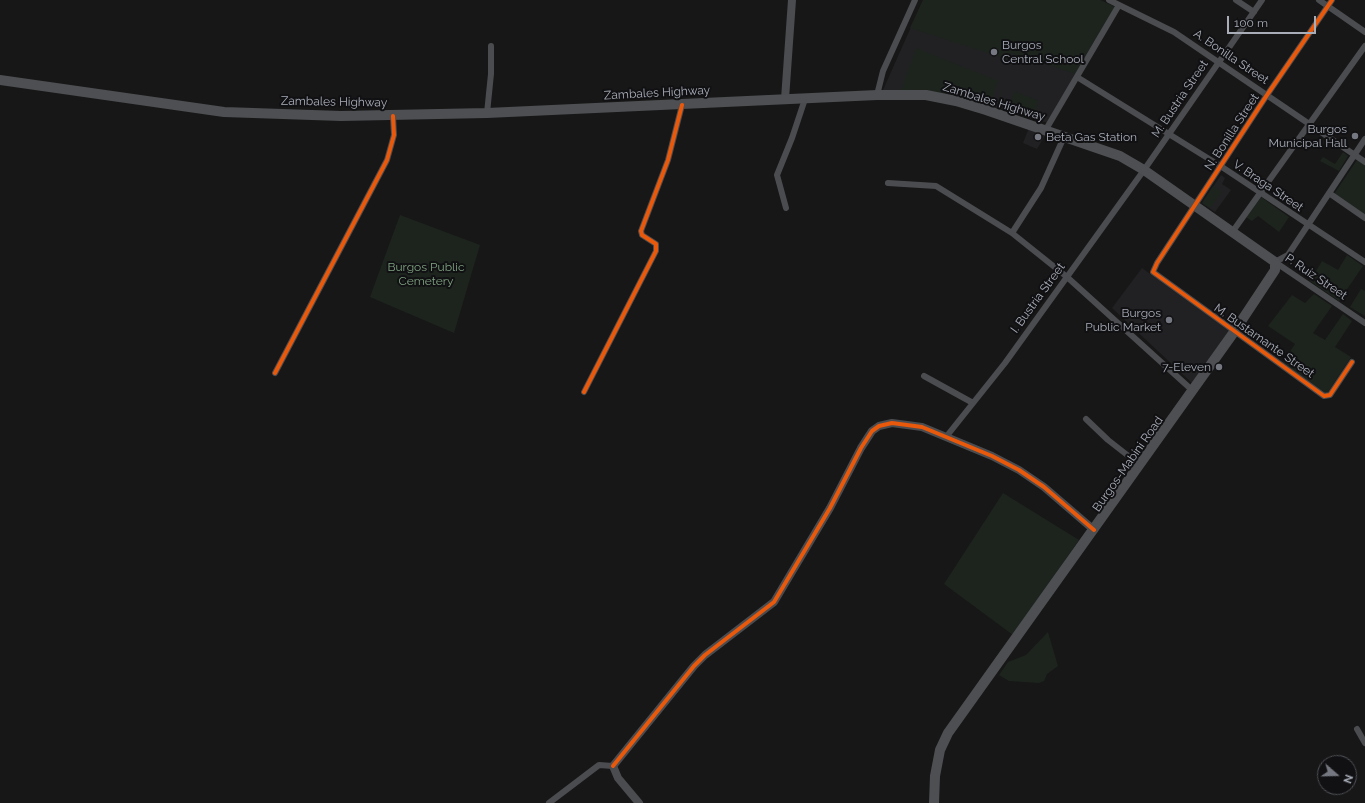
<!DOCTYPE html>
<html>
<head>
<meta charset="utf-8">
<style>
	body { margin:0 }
	#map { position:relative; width:1365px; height:803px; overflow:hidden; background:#171717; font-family:Raleway,sans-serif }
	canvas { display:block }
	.north { position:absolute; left:1317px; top:755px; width:40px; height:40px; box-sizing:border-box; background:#111113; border:1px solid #4d4f55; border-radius:50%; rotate:110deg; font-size:11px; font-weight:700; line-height:16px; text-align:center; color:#a8adb8 }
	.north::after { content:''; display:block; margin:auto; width:14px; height:18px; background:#757880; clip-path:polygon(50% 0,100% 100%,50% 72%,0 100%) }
	.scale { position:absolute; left:1227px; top:16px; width:89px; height:18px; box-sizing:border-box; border:2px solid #a8adb8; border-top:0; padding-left:5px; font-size:12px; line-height:14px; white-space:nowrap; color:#a8adb8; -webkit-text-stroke:3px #111113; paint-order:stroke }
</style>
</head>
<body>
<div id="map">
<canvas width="1365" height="803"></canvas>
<div class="north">N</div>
<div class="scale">100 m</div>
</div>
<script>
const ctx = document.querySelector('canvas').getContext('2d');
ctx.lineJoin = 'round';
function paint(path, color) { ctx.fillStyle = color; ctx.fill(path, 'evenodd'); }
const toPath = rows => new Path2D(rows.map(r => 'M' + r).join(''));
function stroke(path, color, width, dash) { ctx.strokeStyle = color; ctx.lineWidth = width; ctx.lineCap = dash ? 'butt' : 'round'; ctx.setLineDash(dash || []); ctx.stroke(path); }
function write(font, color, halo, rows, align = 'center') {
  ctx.font = font + ' Raleway,sans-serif'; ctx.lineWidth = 4; ctx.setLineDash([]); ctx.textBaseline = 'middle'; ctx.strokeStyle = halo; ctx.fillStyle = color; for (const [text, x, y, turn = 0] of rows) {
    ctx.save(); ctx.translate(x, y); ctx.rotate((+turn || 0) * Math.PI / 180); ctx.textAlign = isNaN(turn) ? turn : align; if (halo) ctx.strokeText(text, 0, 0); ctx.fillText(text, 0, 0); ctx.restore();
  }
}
paint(toPath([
	[923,0,1100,0,1115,7,1048,123,956,96,883,90],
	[1029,128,1046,134,1037,149,1023,143],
	[1221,175,1225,178,1222,184,1231,190,1215,212,1202,203],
	[1142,268,1229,331,1192,383,1112,308]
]), '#212123');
paint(toPath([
	[923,0,1100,0,1115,7,1076,74,1010,53,1007,59,910,28],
	[916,48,998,81,990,106,901,90],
	[1014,91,1039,101,1032,119,1008,111],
	[1343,152,1348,156,1339,171,1320,161,1323,157,1335,164],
	[1357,160,1365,165,1365,215,1334,194],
	[1213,186,1222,192,1210,208,1202,203],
	[1258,195,1289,217,1279,232,1258,216,1252,221,1244,216],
	[400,215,480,245,454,333,370,297],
	[1347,255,1363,266,1339,301,1310,281,1322,261,1338,270],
	[1361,289,1365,291,1365,316,1350,307],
	[1314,294,1332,306,1313,333,1325,340,1343,314,1352,321,1335,347,1351,357,1326,395,1283,362,1295,344,1268,326,1292,295,1305,303],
	[1003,493,1079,540,1013,635,944,584],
	[1048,632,1058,666,1047,674,1044,681,1039,683,1009,681,999,675,1008,662,1026,655]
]), '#1d241e');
stroke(toPath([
	[1109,0,1174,32,1365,162],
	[1236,0,1254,12],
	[1319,0,1365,32],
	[1332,0,1267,95,1157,263,1153,272,1324,396,1330,395,1352,362],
	[1077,77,1222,167,1365,262],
	[877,95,883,71,915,0],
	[487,113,491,74,491,46],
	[1045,131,1119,5],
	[1365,139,1288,255,1275,262,1365,323],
	[888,183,936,186,1012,233,1067,277,1192,390],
	[1329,193,1365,218],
	[786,208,777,175,792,138,805,99],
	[1233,231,1365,46],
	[1012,233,1041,188,1064,137],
	[275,373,387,160,394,135,393,116],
	[924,376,973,403],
	[584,392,656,251,656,244,642,235,641,231,668,160,682,105],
	[1086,419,1108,440,1140,465],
	[946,437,1005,363,1144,170,1262,0],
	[1357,729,1365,743],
	[549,803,599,765,613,766]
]), '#4b4c50', 6);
stroke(toPath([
	[785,99,792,0],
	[639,803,618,778,613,766,694,666,705,655,774,602,830,508,861,448,872,431,879,426,892,423,922,427,992,456,1019,470,1044,487,1094,530]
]), '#4b4c50', 8);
stroke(toPath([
	[0,80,224,112,341,116,487,113,877,95,926,95,956,101,986,110,1120,156,1144,170,1275,262,1275,270,1234,332,948,733,940,750,935,776,934,803]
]), '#4d4f52', 10);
stroke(toPath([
	[1332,0,1267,95,1157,263,1153,272,1324,396,1330,395,1352,362],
	[275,373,387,160,394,135,393,116],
	[584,392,656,251,656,244,642,235,641,231,668,160,682,105],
	[613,766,694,666,705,655,774,602,830,508,861,448,872,431,879,426,892,423,922,427,992,456,1019,470,1044,487,1094,530]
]), '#e8590c', 4);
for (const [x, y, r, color] of [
	[994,52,4,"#757880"],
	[1355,136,4,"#757880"],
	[1038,137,4,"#757880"],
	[1169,320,4,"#757880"],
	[1219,367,4,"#757880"]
]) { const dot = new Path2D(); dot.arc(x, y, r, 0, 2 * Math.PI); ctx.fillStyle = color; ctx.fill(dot); stroke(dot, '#111113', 1.5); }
write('12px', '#a8adb8', '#111113', [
	["Burgos",1002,45,"left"],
	["Central School",1002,59,"left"],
	["Burgos",1347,129],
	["Municipal Hall",1347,143],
	["Beta Gas Station",1046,137,"left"],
	["Burgos",1161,313],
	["Public Market",1161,327],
	["7-Eleven",1211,367]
], 'right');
write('12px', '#a8adb8', '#111113', [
	["A. Bonilla Street",1231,57,34],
	["Zambales Highway",657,93,-3],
	["M. Bustria Street",1180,99,-56],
	["Zambales Highway",334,102,1],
	["Zambales Highway",994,102,17],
	["N. Bonilla Street",1232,132,-57],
	["V. Braga Street",1268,186,34],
	["P. Ruiz Street",1316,277,34],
	["I. Bustria Street",1038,298,-54],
	["M. Bustamante Street",1264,341,35],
	["Burgos-Mabini Road",1128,464,-55]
]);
write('12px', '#7fa381', '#111113', [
	["Burgos Public",426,267],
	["Cemetery",426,281]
]);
</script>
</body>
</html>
